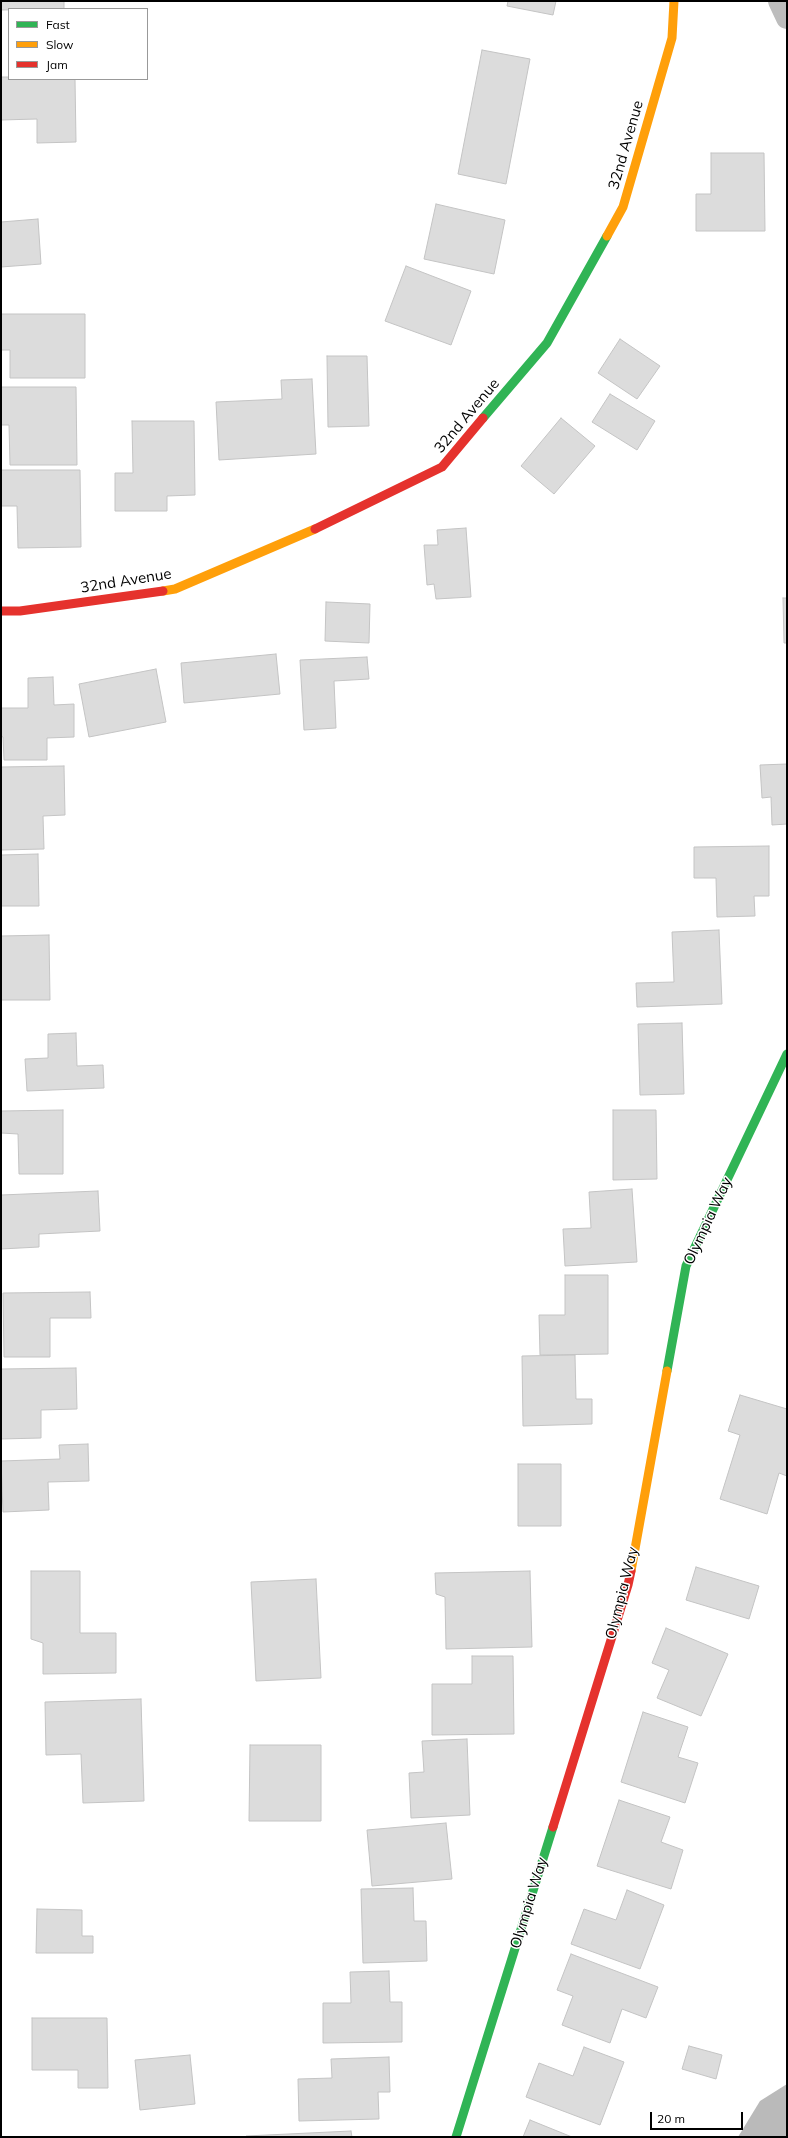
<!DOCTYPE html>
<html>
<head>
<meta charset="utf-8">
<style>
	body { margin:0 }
	#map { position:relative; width:788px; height:2138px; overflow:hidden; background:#fff; font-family:Mulish,sans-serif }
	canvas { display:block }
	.frame { position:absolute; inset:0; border:2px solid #000; pointer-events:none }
	.legend { position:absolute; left:8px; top:8px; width:140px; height:72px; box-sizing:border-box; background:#fff; border:1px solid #999; margin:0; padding:5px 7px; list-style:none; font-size:12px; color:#000 }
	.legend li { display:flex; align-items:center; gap:8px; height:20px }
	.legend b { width:20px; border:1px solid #999 }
	.scale { position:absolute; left:650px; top:2112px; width:93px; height:18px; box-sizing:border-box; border:2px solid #000; border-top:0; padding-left:5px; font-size:12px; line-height:14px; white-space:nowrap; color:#000; -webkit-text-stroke:3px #fff; paint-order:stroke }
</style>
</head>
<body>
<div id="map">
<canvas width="788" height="2138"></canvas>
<div class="frame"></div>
<ul class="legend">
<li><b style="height:5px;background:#30b455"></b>Fast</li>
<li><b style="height:5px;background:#ff9f0a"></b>Slow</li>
<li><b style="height:5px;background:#e5322d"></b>Jam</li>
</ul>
<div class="scale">20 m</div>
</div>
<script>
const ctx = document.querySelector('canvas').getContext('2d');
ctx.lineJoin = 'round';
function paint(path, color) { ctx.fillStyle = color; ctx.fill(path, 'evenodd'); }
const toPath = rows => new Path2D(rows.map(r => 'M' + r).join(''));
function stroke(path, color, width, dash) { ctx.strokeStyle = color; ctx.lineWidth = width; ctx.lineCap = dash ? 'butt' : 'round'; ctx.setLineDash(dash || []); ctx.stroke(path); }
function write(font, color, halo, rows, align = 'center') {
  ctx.font = font + ' Mulish,sans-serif'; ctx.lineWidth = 3; ctx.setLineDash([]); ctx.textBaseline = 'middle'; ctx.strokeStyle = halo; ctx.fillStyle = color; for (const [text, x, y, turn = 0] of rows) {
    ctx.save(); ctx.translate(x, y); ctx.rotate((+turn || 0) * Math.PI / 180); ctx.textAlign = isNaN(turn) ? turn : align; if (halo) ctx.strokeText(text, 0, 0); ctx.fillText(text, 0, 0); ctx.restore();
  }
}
paint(toPath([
	[787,2084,787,2137,738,2137,760,2101]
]), '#bababa');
const building = toPath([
	[1,1,64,1,64,9,1,10,1,1],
	[508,1,556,1,553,15,507,6,508,1],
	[482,50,530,59,506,184,458,174,482,50],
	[1,77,9,77,9,79,75,79,76,142,37,143,37,119,1,120,1,77],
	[711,153,764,153,765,231,696,231,696,194,711,194,711,153],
	[436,204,505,220,494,274,424,259,436,204],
	[38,219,41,264,1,267,1,222,38,219],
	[406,266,471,291,451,345,385,321,406,266],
	[1,314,85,314,85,378,10,378,10,350,1,350,1,314],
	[620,339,660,366,637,399,598,373,620,339],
	[327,356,367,356,369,426,328,427,327,356],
	[312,379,316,454,219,460,216,402,282,399,281,380,312,379],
	[1,387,76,387,77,465,10,465,9,425,1,425,1,387],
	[610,394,655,421,637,450,592,422,610,394],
	[561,418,595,446,554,494,521,466,561,418],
	[132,421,194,421,195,495,167,496,167,511,115,511,115,473,133,473,132,421],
	[1,470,80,470,81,547,18,548,17,506,1,506,1,470],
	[466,528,471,597,436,599,434,584,427,585,424,545,438,545,437,530,466,528],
	[783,598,787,598,787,643,784,643,783,598],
	[326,602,370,604,369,643,325,641,326,602],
	[276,654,280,694,184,703,181,663,276,654],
	[367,657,369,679,334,681,336,728,304,730,300,660,367,657],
	[156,669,166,722,89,737,79,684,156,669],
	[53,677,54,705,74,704,74,737,47,738,47,760,4,760,3,737,1,736,1,708,28,708,28,678,53,677],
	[787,764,787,824,772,825,771,797,762,798,760,765,787,764],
	[64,766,65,815,43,816,44,849,1,850,1,767,64,766],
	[769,846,769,896,754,896,755,916,717,917,716,878,694,878,694,847,769,846],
	[38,854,39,906,1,906,1,855,38,854],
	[719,930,722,1004,637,1007,636,983,674,982,672,932,719,930],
	[49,935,50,1000,1,1000,1,936,49,935],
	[682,1023,684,1094,640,1095,638,1024,682,1023],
	[76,1033,77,1066,103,1065,104,1088,27,1091,25,1059,48,1058,48,1034,76,1033],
	[63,1110,63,1174,19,1174,18,1134,1,1133,1,1111,63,1110],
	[613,1110,656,1110,657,1179,613,1180,613,1110],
	[632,1189,637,1262,565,1266,563,1229,591,1228,589,1192,632,1189],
	[98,1191,100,1231,39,1234,39,1247,1,1249,1,1195,98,1191],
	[565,1275,608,1275,608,1354,540,1355,539,1315,565,1315,565,1275],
	[90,1292,91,1318,50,1318,50,1357,4,1357,3,1293,90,1292],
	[575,1355,576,1399,592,1399,592,1424,523,1426,522,1356,575,1355],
	[76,1368,77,1409,41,1410,41,1438,1,1439,1,1369,76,1368],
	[740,1395,787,1409,787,1476,779,1473,767,1514,720,1499,740,1435,728,1431,740,1395],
	[88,1444,89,1481,48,1482,49,1510,3,1512,1,1461,60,1459,59,1445,88,1444],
	[518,1464,561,1464,561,1526,518,1526,518,1464],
	[696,1567,759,1586,749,1619,686,1600,696,1567],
	[31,1571,80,1571,80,1633,116,1633,116,1673,43,1674,43,1643,31,1639,31,1571],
	[530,1571,532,1647,446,1649,445,1597,436,1594,435,1573,530,1571],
	[316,1579,321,1678,256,1681,251,1582,316,1579],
	[666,1628,728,1654,701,1716,657,1698,669,1670,652,1663,666,1628],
	[472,1656,513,1656,514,1734,432,1735,432,1684,472,1684,472,1656],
	[141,1699,144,1801,83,1803,81,1754,46,1755,45,1702,141,1699],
	[643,1712,688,1727,678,1757,698,1763,685,1803,621,1782,643,1712],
	[467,1739,470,1815,411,1818,409,1773,424,1772,422,1741,467,1739],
	[250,1745,321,1745,321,1821,249,1821,250,1745],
	[619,1800,670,1817,661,1842,683,1850,671,1889,597,1866,619,1800],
	[446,1823,452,1879,372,1886,367,1830,446,1823],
	[413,1888,414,1921,426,1921,427,1961,363,1963,361,1889,413,1888],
	[627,1890,664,1905,640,1969,571,1944,584,1909,616,1920,627,1890],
	[37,1909,82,1910,82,1936,93,1936,93,1953,36,1953,37,1909],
	[571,1954,658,1987,646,2018,622,2009,610,2043,562,2025,573,1996,557,1990,571,1954],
	[389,1971,390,2002,402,2002,402,2042,323,2043,323,2003,351,2003,350,1972,389,1971],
	[32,2018,107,2018,108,2088,78,2088,78,2070,32,2070,32,2018],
	[689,2046,722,2055,716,2079,682,2069,689,2046],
	[584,2047,624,2062,600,2125,526,2097,539,2063,573,2076,584,2047],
	[190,2055,195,2104,140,2110,135,2060,190,2055],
	[389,2057,390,2092,378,2092,379,2119,299,2121,298,2079,332,2078,331,2059,389,2057],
	[530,2120,572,2137,523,2137,530,2120],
	[351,2131,352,2137,246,2137,246,2136,351,2131]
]);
paint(building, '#dcdcdc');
stroke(building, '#c4c4c4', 1);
stroke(toPath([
	[779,1,787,18]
]), '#bdbdbd', 22);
stroke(toPath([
	[483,418,547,343,607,236],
	[667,1371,686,1266,787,1054],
	[456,2137,553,1827]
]), '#30b455', 9);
stroke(toPath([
	[607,236,623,207,672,38,674,1],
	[163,591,175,589,315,529],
	[631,1571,667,1371]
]), '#ff9f0a', 9);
stroke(toPath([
	[315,529,442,467,483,418],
	[1,611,20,611,163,591],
	[553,1827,628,1585,631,1571]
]), '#e5322d', 9);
write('15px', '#000', '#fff', [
	["32nd Avenue",626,145,-74],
	["32nd Avenue",467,416,-50],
	["32nd Avenue",126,581,-9],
	["Olympia Way",708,1221,-65],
	["Olympia Way",622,1593,-76],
	["Olympia Way",529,1903,-73]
]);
</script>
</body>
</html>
